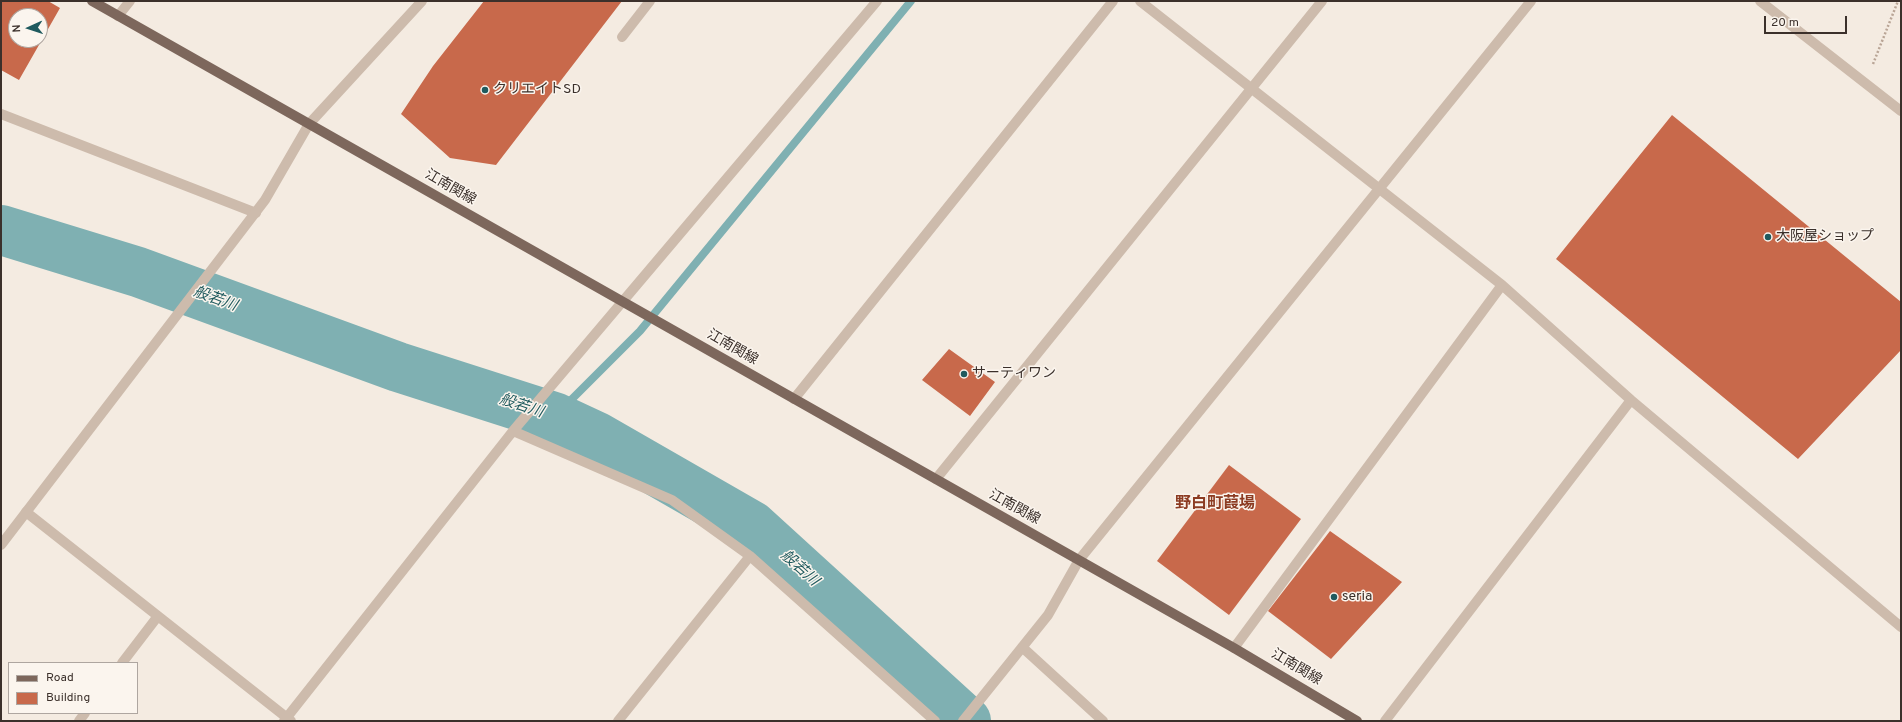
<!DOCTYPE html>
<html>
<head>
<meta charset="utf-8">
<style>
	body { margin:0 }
	#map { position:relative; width:1902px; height:722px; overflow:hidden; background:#f4ebe1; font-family:Overpass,sans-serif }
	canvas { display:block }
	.frame { position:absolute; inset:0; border:2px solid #3b302b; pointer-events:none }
	.legend { position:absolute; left:8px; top:662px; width:130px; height:52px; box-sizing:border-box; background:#fbf5ee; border:1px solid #aea6a0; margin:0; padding:5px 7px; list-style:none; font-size:12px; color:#3b302b }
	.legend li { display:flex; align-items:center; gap:8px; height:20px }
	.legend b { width:20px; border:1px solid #aea6a0 }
	.north { position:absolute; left:8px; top:8px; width:40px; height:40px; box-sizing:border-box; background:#fbf5ee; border:1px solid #aea6a0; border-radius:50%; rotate:267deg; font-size:11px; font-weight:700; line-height:16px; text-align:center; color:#3b302b }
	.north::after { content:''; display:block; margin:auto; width:14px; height:18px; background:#1f5a5e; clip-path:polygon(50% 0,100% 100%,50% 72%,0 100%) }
	.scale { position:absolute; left:1764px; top:16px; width:83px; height:18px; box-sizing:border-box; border:2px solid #3b302b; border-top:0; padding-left:5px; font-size:12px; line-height:14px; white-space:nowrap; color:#3b302b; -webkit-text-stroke:3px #fbf5ee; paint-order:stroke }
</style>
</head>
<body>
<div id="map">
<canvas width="1902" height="722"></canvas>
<div class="frame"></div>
<ul class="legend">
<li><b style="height:5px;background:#7d675c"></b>Road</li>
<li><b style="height:11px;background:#c8694b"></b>Building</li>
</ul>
<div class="north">N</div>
<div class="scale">20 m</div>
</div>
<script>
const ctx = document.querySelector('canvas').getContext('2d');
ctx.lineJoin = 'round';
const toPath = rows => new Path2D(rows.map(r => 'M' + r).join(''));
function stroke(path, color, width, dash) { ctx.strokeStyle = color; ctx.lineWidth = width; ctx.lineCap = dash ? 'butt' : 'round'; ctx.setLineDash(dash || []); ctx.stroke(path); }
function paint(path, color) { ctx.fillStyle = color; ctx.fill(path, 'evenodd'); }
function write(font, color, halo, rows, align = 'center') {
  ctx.font = font + ' Overpass,"Noto Sans JP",sans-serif'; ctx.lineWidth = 3; ctx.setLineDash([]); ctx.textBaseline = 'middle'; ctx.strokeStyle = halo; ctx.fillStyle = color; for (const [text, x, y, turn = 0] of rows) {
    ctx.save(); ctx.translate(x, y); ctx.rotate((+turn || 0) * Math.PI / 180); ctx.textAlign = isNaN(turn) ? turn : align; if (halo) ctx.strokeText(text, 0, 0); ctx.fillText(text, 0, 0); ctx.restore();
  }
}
stroke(toPath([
	[554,417,640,331,911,1]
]), '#7fb0b2', 8);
stroke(toPath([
	[1,230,138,272,398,367,554,417,597,437,752,526,966,721]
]), '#7fb0b2', 50);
paint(toPath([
	[1,1,48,1,60,8,19,80,1,70],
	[16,16,40,16,40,40,16,40],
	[484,1,622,1,496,165,450,158,401,114,433,66],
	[1672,115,1901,302,1901,350,1798,459,1556,259],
	[949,349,995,382,970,416,922,380],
	[1229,465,1301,519,1229,615,1157,561],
	[1330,531,1402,582,1331,659,1268,611]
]), '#c8694b');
stroke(toPath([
	[1873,64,1898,1]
]), '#b9a596', 2.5, [2, 2]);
stroke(toPath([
	[1140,1,1502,285,1631,400,1901,627],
	[1760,1,1901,111],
	[118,16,130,1],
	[622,37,650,1],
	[1,114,256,213],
	[794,399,1113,1],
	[513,431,672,500,750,556,935,721],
	[936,479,1322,1],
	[26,512,291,721],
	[1022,647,1103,721],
	[1234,648,1502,285],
	[122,663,158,616],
	[79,721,85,713],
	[284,721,513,431,877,1],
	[618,721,750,556],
	[963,721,1048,615,1079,560,1531,1],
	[1385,721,1631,400]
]), '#cdbbac', 10);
stroke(toPath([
	[1,545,265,200,309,124,422,1]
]), '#cdbbac', 10);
stroke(toPath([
	[92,1,1234,648,1357,721]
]), '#7d675c', 10);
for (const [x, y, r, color] of [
	[485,90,4,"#1f5a5e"],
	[1768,237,4,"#1f5a5e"],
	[964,374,4,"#1f5a5e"],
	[1334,597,4,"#1f5a5e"]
]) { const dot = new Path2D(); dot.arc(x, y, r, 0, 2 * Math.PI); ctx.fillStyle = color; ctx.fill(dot); stroke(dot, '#fbf5ee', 1.5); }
write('14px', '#3b302b', '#fbf5ee', [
	["クリエイトSD",493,90],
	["大阪屋ショップ",1776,237],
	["サーティワン",972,374],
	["seria",1342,597]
], 'left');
write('14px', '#3b302b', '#fbf5ee', [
	["江南関線",450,188,30],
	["江南関線",732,348,30],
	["江南関線",1014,508,29],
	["江南関線",1296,668,31]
]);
write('italic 15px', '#1f5a5e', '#fbf5ee', [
	["般若川",215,300,20],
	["般若川",521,407,18],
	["般若川",799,569,42]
]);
write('bold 16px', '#8c3b22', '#fbf5ee', [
	["野白町葭場",1215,505]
]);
</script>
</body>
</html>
